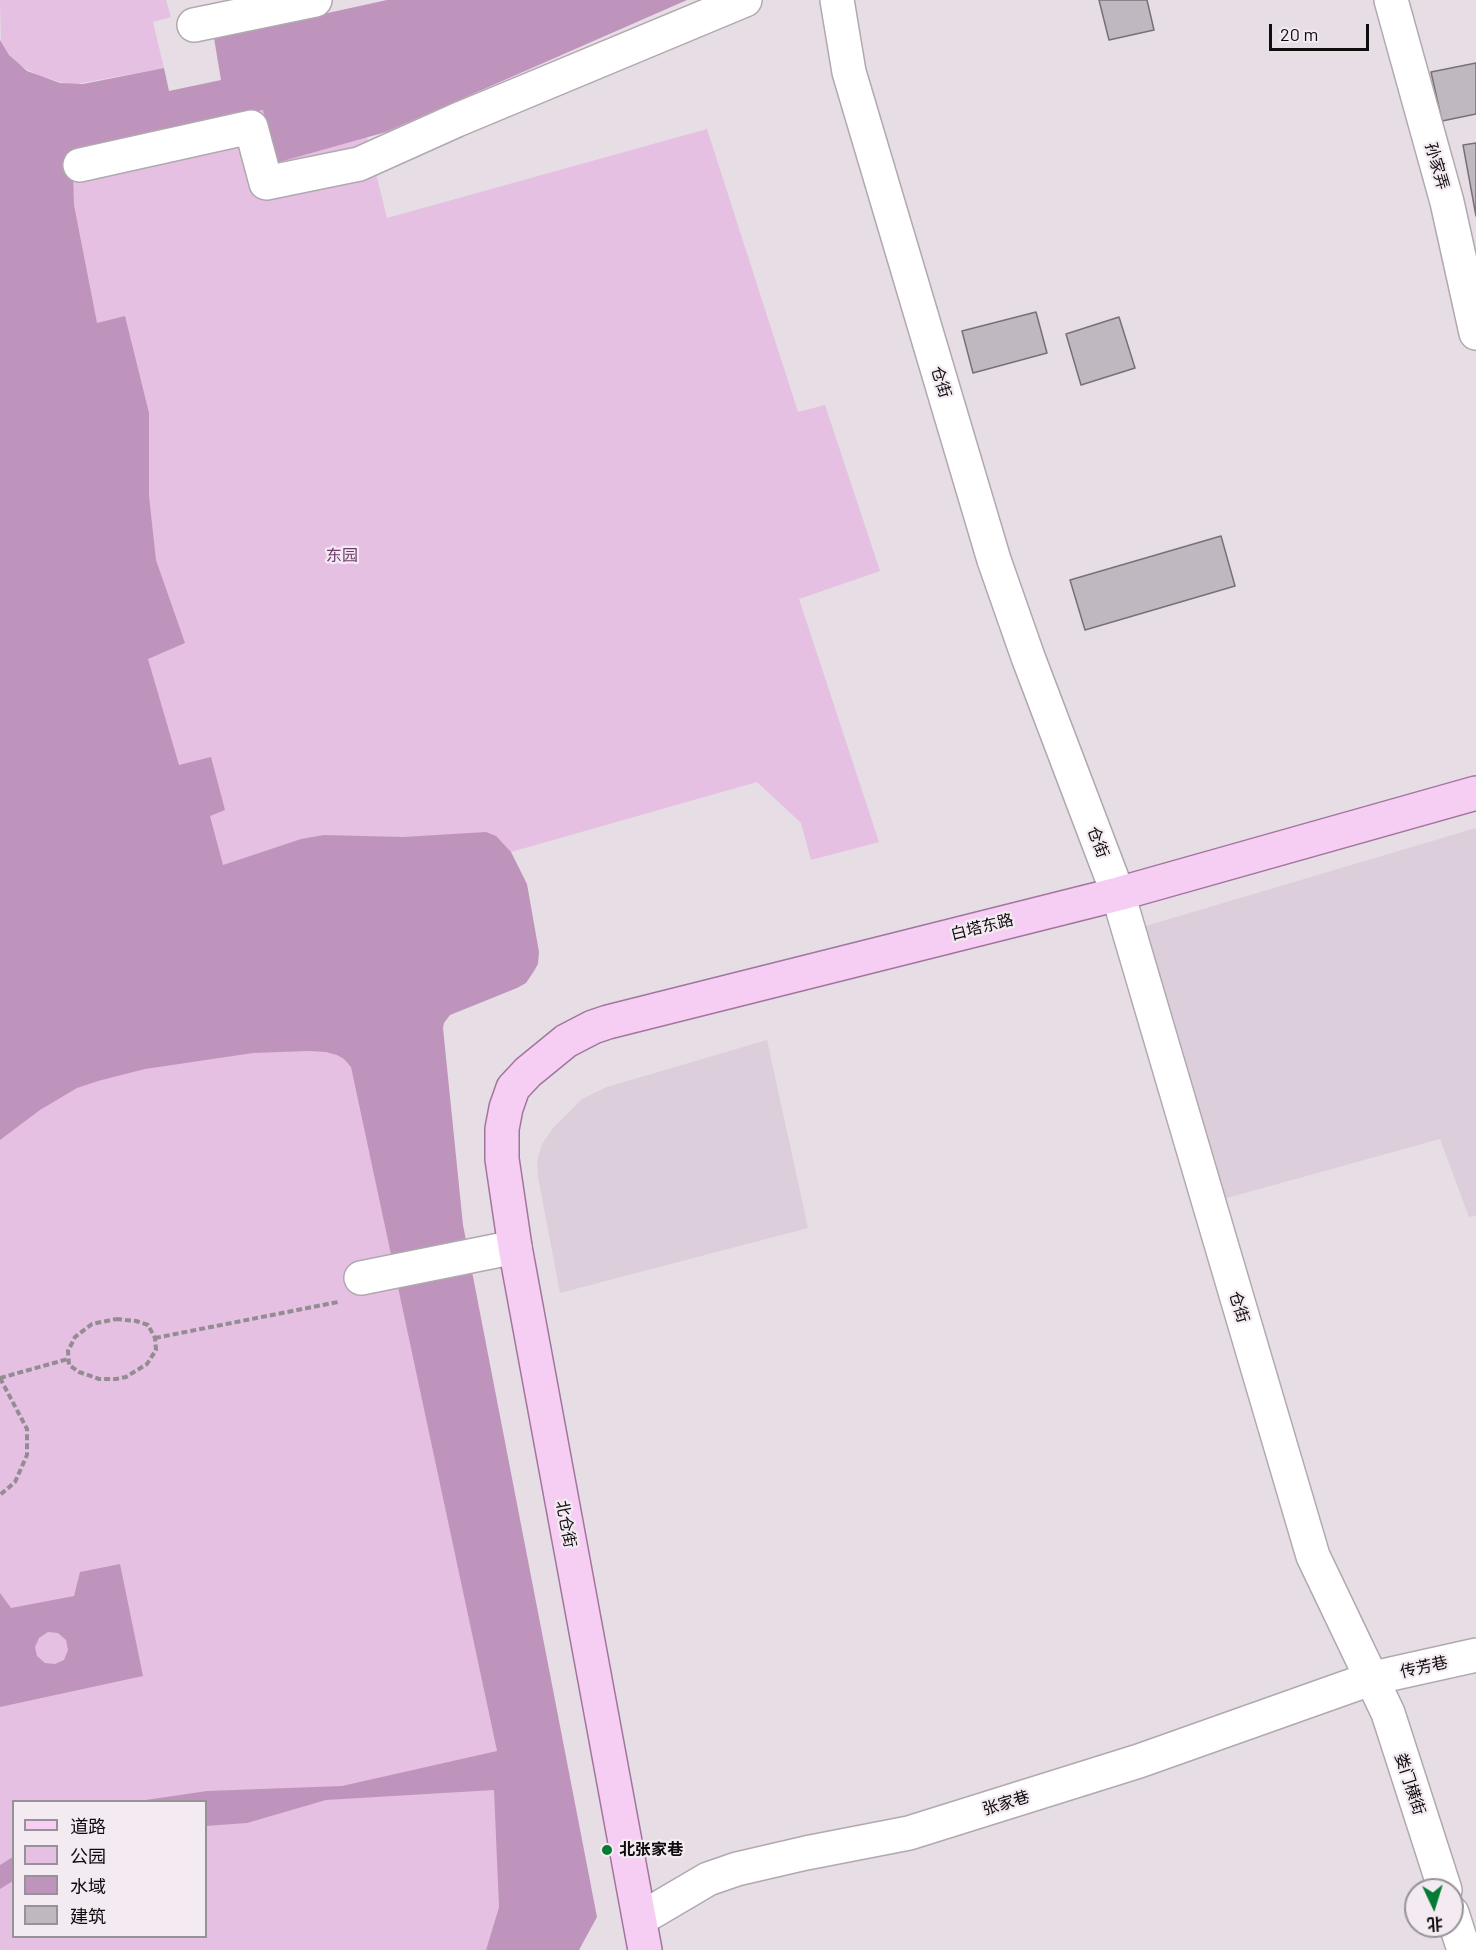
<!DOCTYPE html>
<html>
<head>
<meta charset="utf-8">
<style>
	body { margin:0 }
	#map { position:relative; width:1476px; height:1950px; overflow:hidden; background:#e6dde5; font-family:Barlow,"Noto Sans SC",sans-serif }
	canvas { display:block }
	.legend { position:absolute; left:12px; top:1800px; width:195px; height:138px; box-sizing:border-box; background:#f3eaf2; border:2px solid #989197; margin:0; padding:8px 10px; list-style:none; font-size:18px; color:#0f0c0e }
	.legend li { display:flex; align-items:center; gap:12px; height:30px }
	.legend b { width:30px; border:2px solid #989197 }
	.north { position:absolute; left:1404px; top:1878px; width:60px; height:60px; box-sizing:border-box; background:#f3eaf2; border:2px solid #989197; border-radius:50%; rotate:176deg; font-size:16px; font-weight:700; line-height:24px; text-align:center; color:#0f0c0e }
	.north::after { content:''; display:block; margin:auto; width:21px; height:27px; background:#047b32; clip-path:polygon(50% 0,100% 100%,50% 72%,0 100%) }
	.scale { position:absolute; left:1269px; top:24px; width:100px; height:27px; box-sizing:border-box; border:3px solid #0f0c0e; border-top:0; padding-left:8px; font-size:18px; line-height:21px; white-space:nowrap; color:#0f0c0e; -webkit-text-stroke:4px #f3eaf2; paint-order:stroke }
</style>
</head>
<body>
<div id="map">
<canvas width="1476" height="1950"></canvas>
<ul class="legend">
<li><b style="height:8px;background:#f6cef4"></b>道路</li>
<li><b style="height:16px;background:#e5c0e2"></b>公园</li>
<li><b style="height:16px;background:#bf94bc"></b>水域</li>
<li><b style="height:16px;background:#c0b8c0"></b>建筑</li>
</ul>
<div class="north">北</div>
<div class="scale">20 m</div>
</div>
<script>
const ctx = document.querySelector('canvas').getContext('2d');
ctx.lineJoin = 'round';
function paint(path, color) { ctx.fillStyle = color; ctx.fill(path, 'evenodd'); }
const toPath = rows => new Path2D(rows.map(r => 'M' + r).join(''));
function stroke(path, color, width, dash) { ctx.strokeStyle = color; ctx.lineWidth = width; ctx.lineCap = dash ? 'butt' : 'round'; ctx.setLineDash(dash || []); ctx.stroke(path); }
function write(font, color, halo, rows, align = 'center') {
  ctx.font = font + ' Barlow,"Noto Sans SC",sans-serif'; ctx.lineWidth = 4.5; ctx.setLineDash([]); ctx.textBaseline = 'middle'; ctx.strokeStyle = halo; ctx.fillStyle = color; for (const [text, x, y, turn = 0] of rows) {
    ctx.save(); ctx.translate(x, y); ctx.rotate((+turn || 0) * Math.PI / 180); ctx.textAlign = isNaN(turn) ? turn : align; if (halo) ctx.strokeText(text, 0, 0); ctx.fillText(text, 0, 0); ctx.restore();
  }
}
paint(toPath([
	[1476,828,1476,1215,1469,1217,1440,1139,1216,1201,1129,931],
	[767,1040,808,1228,560,1293,538,1177,537,1162,542,1144,553,1128,582,1099,607,1087]
]), '#ddcedc');
paint(toPath([
	[0,0,166,0,171,17,153,22,164,68,71,85,39,76,19,65,9,55,1,44],
	[264,110,276,163,367,137,387,218,707,129,798,412,825,405,880,571,799,599,879,842,811,860,801,823,757,782,511,852,355,1081,497,1751,499,1907,486,1950,0,1950,0,154,177,128],
	[14,1802,206,1802,206,1936,14,1936]
]), '#e5c0e2');
paint(toPath([
	[387,0,687,0,386,132,276,163,263,110,177,128,73,173,74,205,97,323,125,316,149,413,149,496,156,560,185,643,148,659,179,765,211,757,225,810,210,816,223,865,301,839,324,835,403,837,486,832,496,836,511,852,527,884,539,952,538,964,534,971,526,983,517,988,450,1015,444,1023,443,1028,463,1225,597,1917,579,1950,486,1950,499,1907,494,1790,326,1800,247,1823,206,1826,206,1802,139,1801,207,1791,342,1786,497,1751,351,1067,344,1059,337,1055,326,1052,309,1051,253,1053,145,1069,98,1081,77,1088,40,1110,0,1140,0,40,9,55,27,71,60,83,83,84,164,68,169,91,221,80,214,38],
	[120,1564,143,1676,0,1707,0,1593,11,1608,74,1596,80,1572],
	[48,1632,58,1633,66,1640,68,1650,64,1660,55,1664,45,1663,37,1656,35,1647,39,1638],
	[13,1857,13,1881,0,1889,0,1865]
]), '#bf94bc');
const building = toPath([
	[1099,0,1147,0,1154,30,1109,40,1099,0],
	[1476,63,1476,114,1442,121,1431,72,1476,63],
	[1476,143,1476,216,1463,145,1476,143],
	[1036,312,1047,353,973,373,962,331,1036,312],
	[1119,317,1135,368,1081,385,1066,334,1119,317],
	[1221,536,1235,586,1085,630,1070,580,1221,536]
]);
paint(building, '#c0b8c0');
stroke(building, '#787077', 1.5);
const minor = toPath([
	[837,0,849,72,994,560,1028,657,1118,894,1313,1556,1388,1713,1445,1890],
	[1391,0,1447,202,1476,333],
	[194,25,315,0],
	[80,165,251,127,266,183,359,164,457,120,745,0],
	[361,1278,515,1247],
	[1452,1913,1464,1950],
	[640,1919,708,1879,737,1869,806,1853,909,1833,1139,1761,1373,1678,1476,1655]
]);
const major = toPath([
	[645,1950,515,1247,502,1159,502,1129,506,1108,513,1088,528,1072,566,1041,593,1027,608,1022,1118,894,1476,793]
]);
stroke(minor, '#b1a8b0', 36);
stroke(major, '#a1759e', 36);
stroke(toPath([
	[116,1319,136,1321,148,1325,155,1338,156,1350,147,1364,126,1377,116,1379,99,1379,79,1372,69,1365,68,1351,75,1337,92,1324,116,1319],
	[155,1338,338,1302],
	[0,1378,27,1429,27,1455,15,1482,0,1495],
	[0,1378,68,1359]
]), '#938c92', 4, [6, 3]);
stroke(minor, '#fff', 33);
stroke(major, '#f6cef4', 33);
for (const [x, y, r, color] of [
	[607,1850,6,"#047b32"]
]) { const dot = new Path2D(); dot.arc(x, y, r, 0, 2 * Math.PI); ctx.fillStyle = color; ctx.fill(dot); stroke(dot, '#f3eaf2', 2); }
write('16px', '#0f0c0e', '#f3eaf2', [
	["孙家弄",1437,166,74],
	["仓街",941,382,73],
	["仓街",1098,842,69],
	["白塔东路",982,927,-14],
	["仓街",1239,1307,73],
	["北仓街",566,1524,79],
	["传芳巷",1424,1667,-13],
	["娄门横街",1410,1784,72],
	["张家巷",1006,1803,-17]
]);
write('16px', '#703a6e', '#f3eaf2', [
	["东园",342,556]
]);
write('bold 16px', '#0f0c0e', '#f3eaf2', [
	["北张家巷",619,1850]
], 'left');
</script>
</body>
</html>
